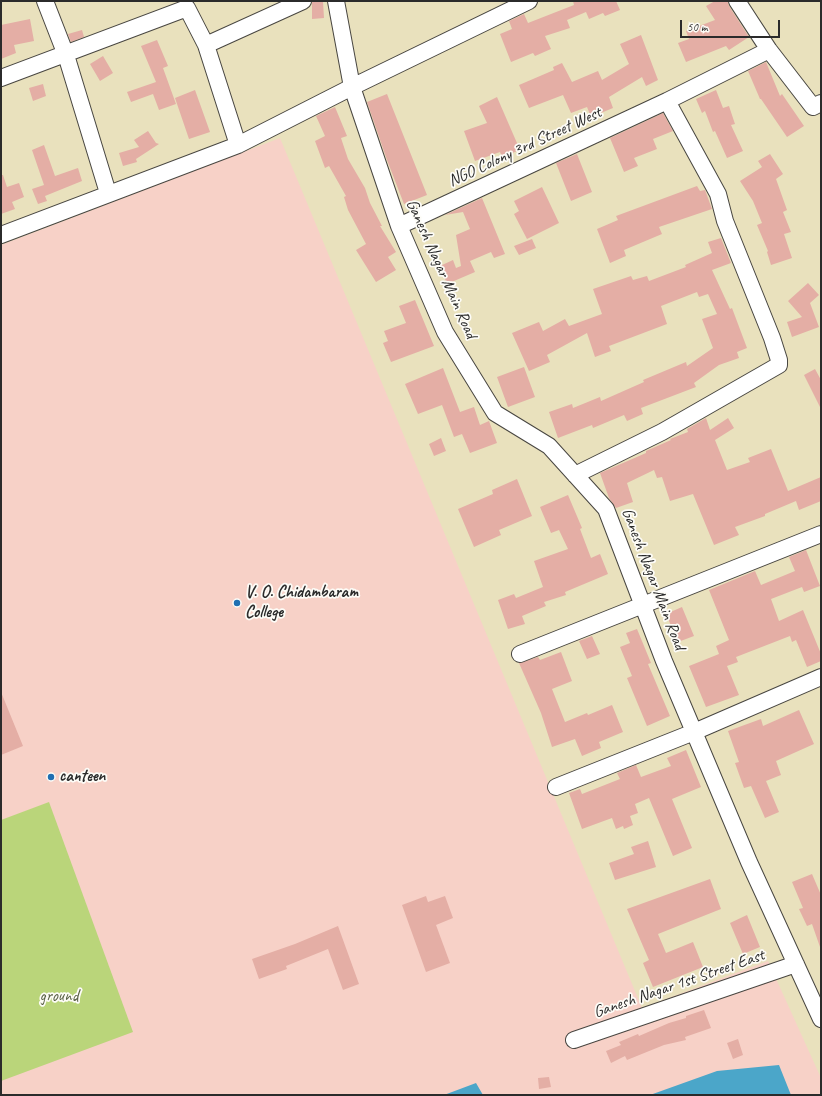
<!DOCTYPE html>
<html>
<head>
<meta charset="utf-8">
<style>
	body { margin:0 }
	#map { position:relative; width:822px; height:1096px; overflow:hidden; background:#e9e1bd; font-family:Caveat,sans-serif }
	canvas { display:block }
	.frame { position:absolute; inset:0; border:2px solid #2b2b2b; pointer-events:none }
	.scale { position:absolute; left:680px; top:20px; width:100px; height:18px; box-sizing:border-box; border:2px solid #2b2b2b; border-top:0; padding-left:5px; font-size:12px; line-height:14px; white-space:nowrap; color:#2b2b2b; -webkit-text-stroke:3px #fdfcf7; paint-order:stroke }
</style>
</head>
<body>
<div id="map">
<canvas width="822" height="1096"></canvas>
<div class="frame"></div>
<div class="scale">50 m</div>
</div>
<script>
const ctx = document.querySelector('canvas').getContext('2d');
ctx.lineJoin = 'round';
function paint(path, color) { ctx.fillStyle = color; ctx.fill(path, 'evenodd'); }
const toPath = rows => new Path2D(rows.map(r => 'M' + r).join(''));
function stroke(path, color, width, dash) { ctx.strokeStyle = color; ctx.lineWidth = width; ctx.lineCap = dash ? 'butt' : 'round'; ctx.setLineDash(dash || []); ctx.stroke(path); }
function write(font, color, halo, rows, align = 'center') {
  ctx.font = font + ' Caveat,sans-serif'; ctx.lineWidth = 3.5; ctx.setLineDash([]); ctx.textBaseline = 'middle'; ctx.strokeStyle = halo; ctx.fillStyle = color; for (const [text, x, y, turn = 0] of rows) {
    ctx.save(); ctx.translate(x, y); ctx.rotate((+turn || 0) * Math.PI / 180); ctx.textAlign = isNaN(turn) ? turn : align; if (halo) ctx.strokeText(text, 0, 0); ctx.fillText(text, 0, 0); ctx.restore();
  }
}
paint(toPath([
	[280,138,642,1008,768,961,821,1078,821,1095,1,1095,1,245]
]), '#f7d1c7');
paint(toPath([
	[49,802,133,1032,1,1081,1,820]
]), '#bad57a');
paint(toPath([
	[779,1065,791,1095,650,1095,717,1071],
	[476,1083,483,1095,444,1095]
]), '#4ba6c9');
paint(toPath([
	[573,1,616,1,620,10,605,16,603,13,589,19,586,12,567,20,570,28,545,36,551,49,535,56,533,53,511,62,500,34,512,29,509,21,524,14,528,23,574,5],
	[715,1,728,1,729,6,749,37,729,50,726,46,686,62,678,43,689,39,686,31,715,20,706,6],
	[312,2,323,2,324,18,312,19],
	[30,19,34,41,14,45,16,53,1,59,1,25],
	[82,30,84,37,71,42,68,34],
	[641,35,658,80,646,86,642,77,609,97,613,108,591,117,587,107,571,113,563,95,529,108,519,85,554,70,553,67,562,63,572,82,598,71,602,80,629,64,620,44],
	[157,40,168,66,163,68,176,104,159,110,153,94,131,102,127,92,156,82,141,46],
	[103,56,113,73,100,81,90,64],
	[766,62,780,96,782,94,804,126,787,137,761,99,760,99,748,71],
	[43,84,46,96,33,101,29,88],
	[195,90,210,132,189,139,175,98],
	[716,90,723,108,729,106,735,124,731,125,743,151,727,158,715,131,713,132,705,111,702,113,696,99],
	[387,94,427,195,404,204,387,160,367,102],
	[497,97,520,150,502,157,500,152,475,161,464,131,487,123,479,106],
	[335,107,347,136,341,138,348,159,365,188,370,203,382,226,380,226,396,252,388,257,396,270,376,282,356,250,366,244,348,210,344,197,346,196,329,166,325,168,315,141,325,136,316,116],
	[663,113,673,131,653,139,657,149,634,158,638,166,624,172,610,138],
	[148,131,156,143,159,144,136,159,137,162,123,166,119,153,139,147,134,140],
	[44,145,55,176,78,168,82,181,45,196,47,201,38,204,32,189,44,185,32,150],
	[577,154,592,192,571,201,556,163],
	[770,154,783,174,776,179,787,210,783,212,791,232,784,234,792,258,771,265,767,252,768,251,757,225,762,223,753,201,740,181,762,167,758,161],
	[1,175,3,175,7,187,19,183,24,197,12,202,15,209,1,214],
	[697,186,700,191,705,190,712,209,659,227,662,234,624,250,626,256,610,263,597,229,618,220,616,216],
	[542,187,559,223,527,239,514,214,519,211,514,201],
	[482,198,505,254,494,258,491,252,470,261,475,272,447,284,440,266,453,260,456,268,461,266,456,235,470,229,463,212,445,215],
	[721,238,731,263,712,270,730,309,732,308,747,348,737,352,739,358,719,365,694,383,696,387,641,408,643,414,627,421,624,415,593,428,592,425,558,438,549,412,572,404,573,408,600,397,601,401,644,382,643,380,686,362,687,366,713,348,702,319,717,314,708,294,699,297,697,292,661,306,667,324,609,346,611,351,595,357,587,333,547,355,550,362,529,371,512,333,539,322,543,331,565,319,569,326,602,314,593,289,631,276,633,280,647,276,649,281,686,267,685,265,712,253,708,242],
	[532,239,536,248,519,255,514,246],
	[808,283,819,295,810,303,819,327,792,337,787,322,802,317,788,301],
	[415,300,434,346,391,362,383,343,388,341,384,331,406,323,399,306],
	[524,367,535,397,508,407,497,377],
	[443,368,460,412,474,407,480,425,489,421,497,443,470,453,462,434,454,437,442,405,418,414,405,384],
	[815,369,821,380,821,409,804,375],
	[706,418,710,430,728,418,734,428,715,440,727,470,750,462,748,458,771,449,788,491,821,477,821,501,799,510,796,501,765,514,765,516,735,527,739,535,714,545,693,494,670,501,662,477,657,478,654,470,627,483,633,502,616,508,609,498,600,473,646,453,646,451,671,440,670,439,688,432,687,429],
	[441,438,446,451,434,456,429,444],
	[517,479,532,516,499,530,501,535,474,547,458,509,493,494,492,490],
	[568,495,582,528,580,529,591,558,600,554,608,574,565,592,566,595,544,602,546,606,522,616,525,624,508,629,498,600,514,594,516,598,543,587,534,561,568,549,559,530,551,533,540,507],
	[806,550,820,586,804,592,802,587,771,599,779,621,803,610,821,654,821,661,807,667,796,640,792,642,790,636,736,657,738,662,727,666,739,695,706,707,689,666,719,654,716,646,729,640,709,590,755,571,761,585,795,571,789,557],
	[682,607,694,636,678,642,666,614],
	[637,629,651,663,648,664,670,716,647,726,627,678,632,676,620,647,630,643,626,633],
	[592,636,600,654,587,659,579,641],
	[561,652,572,681,552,689,565,722,587,713,588,715,612,705,623,732,599,742,601,748,582,756,575,739,552,747,541,713,519,663,538,657,540,660],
	[1,692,23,746,1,755],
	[799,710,814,744,776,761,781,775,766,781,779,812,765,818,751,786,744,788,735,763,739,762,728,731,761,719,763,726],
	[686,750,701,787,672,799,692,848,673,856,649,798,635,804,638,813,630,816,633,825,624,829,623,826,616,829,612,818,582,829,569,793,580,789,582,794,620,779,617,773,636,765,641,777,671,766,667,758],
	[648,841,656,867,615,880,609,863,634,854,631,847],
	[812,874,821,895,821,947,820,947,812,924,807,926,799,909,803,908,792,882],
	[710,879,721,909,658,934,666,953,693,942,703,967,653,987,643,963,649,960,627,909],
	[426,896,428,902,445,896,453,918,436,925,450,963,426,972,402,905],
	[747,915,760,947,743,954,730,923],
	[338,926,359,984,343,990,328,949,286,966,287,969,259,979,252,959,295,944],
	[704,1010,711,1028,685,1037,686,1040,664,1045,627,1060,625,1056,611,1063,606,1051,621,1045,619,1042,638,1034,639,1036,669,1023,686,1018,686,1016],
	[738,1039,743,1055,733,1059,727,1043],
	[549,1077,551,1087,539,1089,538,1078]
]), '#e4aea5');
const street = toPath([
	[45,1,66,55,108,193],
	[529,1,352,87,399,226,445,332,495,413,549,446,606,509,664,661,749,862,821,1019],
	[737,1,769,50,813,107,821,103],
	[206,45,238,145],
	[1,78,187,8,206,45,303,1],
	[399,226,667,101,769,50],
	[1,235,238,145,352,87,336,1],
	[575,475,662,432,779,365,779,360,772,338,725,221,718,194,667,101],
	[520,654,821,534],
	[556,787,694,732,821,677],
	[574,1040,796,964]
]);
stroke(street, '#484641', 18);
stroke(street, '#fff', 16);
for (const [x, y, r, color] of [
	[237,603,4,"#1f6fb2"],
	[51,777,4,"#1f6fb2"]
]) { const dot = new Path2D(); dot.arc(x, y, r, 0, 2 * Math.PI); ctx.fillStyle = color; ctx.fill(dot); stroke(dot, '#fdfcf7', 1.5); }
write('17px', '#2b2b2b', '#fdfcf7', [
	["NGO Colony 3rd Street West",525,147,-25],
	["Ganesh Nagar Main Road",441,269,66],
	["Ganesh Nagar Main Road",653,579,69],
	["Ganesh Nagar 1st Street East",679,984,-19]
]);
write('bold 17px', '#2b2b2b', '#fdfcf7', [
	["V. O. Chidambaram",245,593],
	["College",245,613],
	["canteen",59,777]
], 'left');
write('17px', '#565e43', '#fdfcf7', [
	["ground",59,997]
]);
</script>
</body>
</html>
